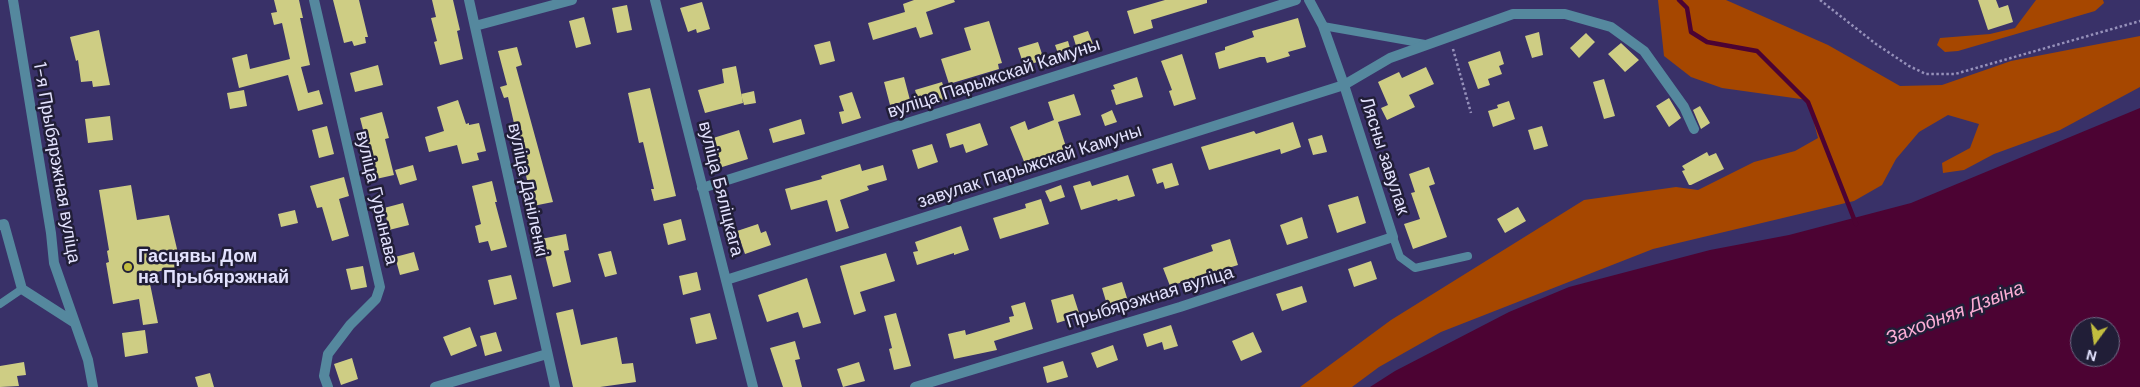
<!DOCTYPE html>
<html>
<head>
<meta charset="utf-8">
<style>
	body { margin:0 }
	#map { position:relative; width:2140px; height:387px; overflow:hidden; background:#393168; font-family:"DM Sans",sans-serif }
	canvas { display:block }
	.north { position:absolute; left:2070px; top:317px; width:50px; height:50px; box-sizing:border-box; background:#211e37; border:1px solid #6f6c87; border-radius:50%; rotate:194deg; font-size:14px; font-weight:700; line-height:20px; text-align:center; color:#e3e2fe }
	.north::after { content:''; display:block; margin:auto; width:18px; height:22px; background:#c2bd3f; clip-path:polygon(50% 0,100% 100%,50% 72%,0 100%) }
</style>
</head>
<body>
<div id="map">
<canvas width="2140" height="387"></canvas>
<div class="north">N</div>
</div>
<script>
const ctx = document.querySelector('canvas').getContext('2d');
ctx.lineJoin = 'round';
function paint(path, color) { ctx.fillStyle = color; ctx.fill(path, 'evenodd'); }
const toPath = rows => new Path2D(rows.map(r => 'M' + r).join(''));
function stroke(path, color, width, dash) { ctx.strokeStyle = color; ctx.lineWidth = width; ctx.lineCap = dash ? 'butt' : 'round'; ctx.setLineDash(dash || []); ctx.stroke(path); }
function write(font, color, halo, rows, align = 'center') {
  ctx.font = font + ' "DM Sans",sans-serif'; ctx.lineWidth = 5; ctx.setLineDash([]); ctx.textBaseline = 'middle'; ctx.strokeStyle = halo; ctx.fillStyle = color; for (const [text, x, y, turn = 0] of rows) {
    ctx.save(); ctx.translate(x, y); ctx.rotate((+turn || 0) * Math.PI / 180); ctx.textAlign = isNaN(turn) ? turn : align; if (halo) ctx.strokeText(text, 0, 0); ctx.fillText(text, 0, 0); ctx.restore();
  }
}
paint(toPath([
	[1658,0,1726,0,1828,45,1900,86,1942,85,2011,61,2140,36,2140,87,2060,130,1994,154,1964,170,1943,173,1942,163,1970,148,1979,124,1948,115,1919,132,1896,159,1882,185,1854,201,1653,249,1441,332,1379,367,1352,387,1300,387,1391,320,1584,200,1676,187,1698,190,1754,162,1795,151,1818,138,1808,100,1722,88,1691,77,1664,56],
	[2036,0,2103,0,2104,3,2095,11,1958,51,1945,52,1937,45,1940,38,1990,34,2015,28]
]), '#a64700');
paint(toPath([
	[2140,108,2140,387,1370,387,1395,371,1509,312,1569,287,1710,250,1789,235,1911,203],
	[2080,327,2110,327,2110,357,2080,357]
]), '#4c0333');
stroke(toPath([
	[1679,0,1687,8,1691,32,1707,42,1757,51,1808,102,1856,224]
]), '#4c0333', 4.5);
paint(toPath([
	[274,0,299,0,303,18,300,18,310,65,301,67,308,93,319,90,323,104,298,111,288,75,239,88,232,58,247,54,250,69,290,59,282,23,274,25,271,13,277,12],
	[333,0,359,0,368,37,365,37,366,43,354,46,352,41,344,43],
	[432,0,453,0,460,30,457,31,463,59,440,65,434,42,437,41,431,18,436,17],
	[914,0,954,0,955,2,926,12,933,34,920,38,916,27,873,40,868,23,905,12,903,4],
	[1165,0,1207,0,1207,3,1151,20,1153,28,1134,34,1127,11],
	[1978,0,1996,0,1999,8,2008,5,2013,22,1988,30],
	[702,2,710,29,697,33,696,29,688,32,680,8],
	[627,5,632,30,617,33,612,8],
	[584,17,591,44,576,48,569,21],
	[1298,18,1306,47,1288,52,1290,56,1267,63,1265,57,1260,57,1219,69,1215,53,1225,50,1225,47,1254,37,1252,31],
	[989,21,1002,63,998,64,999,69,949,84,941,59,971,50,964,28],
	[99,30,110,85,93,87,92,81,81,82,78,60,76,61,70,37],
	[1088,31,1093,44,1077,49,1073,36],
	[1539,32,1543,55,1532,58,1525,36],
	[1586,33,1595,42,1579,58,1570,48],
	[830,41,835,61,820,65,814,45],
	[1068,41,1073,59,1061,62,1055,45],
	[1038,42,1044,60,1024,66,1018,48],
	[1621,43,1639,60,1625,72,1608,54],
	[517,47,522,65,516,67,553,202,533,206,508,97,504,98,500,87,507,85,498,51],
	[1500,51,1504,64,1499,66,1502,74,1488,79,1490,85,1478,89,1468,62],
	[1182,54,1196,99,1174,106,1169,91,1172,90,1161,61],
	[378,65,383,85,355,92,350,73],
	[736,66,743,103,705,113,698,90,724,83,722,69],
	[1426,67,1434,84,1409,95,1415,107,1387,120,1381,108,1388,105,1378,82,1399,72,1402,78],
	[904,77,910,100,890,105,884,82],
	[1137,77,1143,97,1116,105,1111,90,1115,89,1113,85],
	[1604,79,1615,116,1604,119,1593,82],
	[942,82,947,98,920,107,915,90],
	[650,88,676,196,654,201,651,189,654,189,643,142,639,143,628,93],
	[244,90,247,106,230,109,227,93],
	[754,91,756,103,744,105,741,94],
	[852,92,861,118,842,124,839,112,844,111,839,96],
	[1074,94,1081,115,1058,122,1070,159,1056,163,1053,154,1025,164,1010,127,1025,121,1028,130,1054,120,1048,102],
	[1669,98,1681,118,1669,127,1656,106],
	[458,100,466,124,469,123,469,125,479,123,486,151,477,153,479,160,462,164,457,145,429,152,425,137,444,131,437,107],
	[1509,101,1515,119,1493,127,1488,111,1498,108,1497,105],
	[1700,106,1710,123,1701,129,1693,110],
	[1112,110,1117,122,1105,126,1101,115],
	[382,112,389,138,385,139,394,175,376,179,360,118],
	[110,116,113,140,88,143,85,119],
	[801,119,805,134,773,143,769,129],
	[1293,122,1301,147,1281,154,1280,149,1209,170,1201,147,1254,131,1256,134],
	[980,123,988,145,966,153,963,144,950,148,946,134],
	[327,126,334,154,319,158,312,130],
	[1542,126,1548,146,1534,150,1528,130],
	[739,130,748,159,719,168,710,139],
	[1322,135,1327,152,1313,155,1308,139],
	[932,144,938,162,918,169,912,150],
	[1707,152,1709,156,1716,153,1724,169,1691,185,1689,185,1682,171,1685,170,1682,166],
	[1172,163,1179,185,1165,189,1163,182,1157,184,1152,169],
	[860,164,862,171,883,165,887,180,867,186,869,190,840,200,849,228,836,232,827,200,791,210,785,189,822,179,821,176],
	[413,165,417,180,400,185,395,170],
	[1429,167,1435,184,1429,186,1447,237,1413,249,1404,224,1420,219,1411,193,1415,192,1409,174],
	[1128,175,1135,196,1118,201,1117,199,1081,210,1073,186,1090,181,1092,186],
	[344,177,349,196,339,199,349,236,332,241,322,207,317,208,310,186],
	[492,181,497,202,495,202,507,247,491,251,488,241,479,243,475,226,481,224,472,186],
	[131,185,137,220,169,215,181,266,148,274,158,323,143,325,139,299,113,304,106,263,109,262,107,251,109,250,99,190],
	[1061,185,1065,197,1050,202,1045,191],
	[1358,196,1366,223,1337,233,1328,205],
	[1041,199,1049,224,1000,239,993,218,1026,208,1025,204],
	[403,203,409,225,389,230,384,208],
	[1518,207,1526,221,1505,233,1497,219],
	[295,210,298,223,281,227,278,214],
	[1302,217,1308,238,1287,245,1280,225],
	[681,219,686,240,668,245,663,224],
	[758,224,761,233,766,231,771,245,745,254,737,231],
	[961,226,969,250,954,255,954,253,917,265,913,252,918,251,915,242],
	[566,234,569,250,564,251,571,282,553,287,541,239],
	[1230,239,1238,265,1170,286,1163,268,1213,251,1211,245],
	[611,251,617,274,605,277,598,254],
	[414,252,419,270,400,275,395,257],
	[886,253,895,281,860,292,866,311,854,315,840,266],
	[1371,261,1377,279,1354,287,1348,269],
	[363,266,367,287,351,290,346,269],
	[697,272,701,290,683,295,679,276],
	[511,275,517,299,494,305,488,280],
	[807,278,821,323,803,328,798,312,767,322,758,295],
	[1122,282,1128,301,1108,308,1102,288],
	[1302,286,1307,302,1282,311,1276,294],
	[1073,294,1080,316,1057,323,1051,300],
	[1025,302,1033,329,994,341,997,350,954,359,948,334,965,330,966,335,1010,322,1009,317,1014,316,1011,306],
	[573,309,581,345,617,337,622,364,633,363,636,382,600,387,573,387,556,313],
	[710,313,717,339,696,344,690,318],
	[896,313,911,366,894,370,889,349,892,348,884,316],
	[1171,325,1178,346,1164,350,1162,342,1147,347,1143,334],
	[470,327,477,346,451,356,443,337],
	[145,330,148,353,125,357,122,333],
	[496,332,502,351,485,356,480,336],
	[1253,332,1262,352,1241,361,1232,341],
	[795,341,800,359,795,360,802,387,783,387,770,348],
	[1113,345,1118,360,1097,368,1091,353],
	[352,358,358,379,341,385,334,364],
	[1063,361,1068,377,1047,383,1043,367],
	[24,362,26,375,17,376,19,386,0,387,0,366],
	[859,362,865,381,843,387,837,369],
	[210,373,214,387,198,387,195,377]
]), '#cecd84');
stroke(toPath([
	[1820,0,1876,44,1909,66,1926,74,1955,74,2140,21],
	[1453,49,1471,113]
]), '#9691ba', 2.5, [2.5, 2.5]);
stroke(toPath([
	[1323,26,1425,44],
	[1393,237,1400,257,1415,268,1468,256],
	[0,304,22,289]
]), '#55889e', 8);
stroke(toPath([
	[13,0,51,233,54,263,88,360,93,387],
	[314,0,380,287,376,299,350,325,328,354,324,376,328,387],
	[469,0,555,387],
	[655,0,753,387],
	[475,26,572,0],
	[702,188,1296,0],
	[0,225,4,224,22,289,75,323],
	[726,280,1344,85,1390,58,1513,14,1565,14,1611,27,1644,51,1684,107,1694,129],
	[435,387,547,354],
	[915,387,1180,307,1393,237,1344,85,1323,26,1309,0]
]), '#55889e', 10);
for (const [x, y, r, color] of [
	[128,267,5,"#c2bd3f"]
]) { const dot = new Path2D(); dot.arc(x, y, r, 0, 2 * Math.PI); ctx.fillStyle = color; ctx.fill(dot); stroke(dot, '#211e37', 2); }
write('18px', '#e3e2fe', '#211e37', [
	["вуліца Парыжскай Камуны",994,79,-18],
	["Лясны завулак",1384,156,72],
	["1-я Прыбярэжная вуліца",56,163,80],
	["завулак Парыжскай Камуны",1030,167,-18],
	["вуліца Бяліцкага",720,189,76],
	["вуліца Даніленкі",527,190,78],
	["вуліца Гурынава",376,198,77],
	["Прыбярэжная вуліца",1150,298,-17]
]);
write('bold 18px', '#e3e2fe', '#211e37', [
	["Гасцявы Дом",138,257],
	["на Прыбярэжнай",138,278]
], 'left');
write('italic 19px', '#fcaed6', '#211e37', [
	["Заходняя Дзвіна",1955,314,-21]
]);
</script>
</body>
</html>
